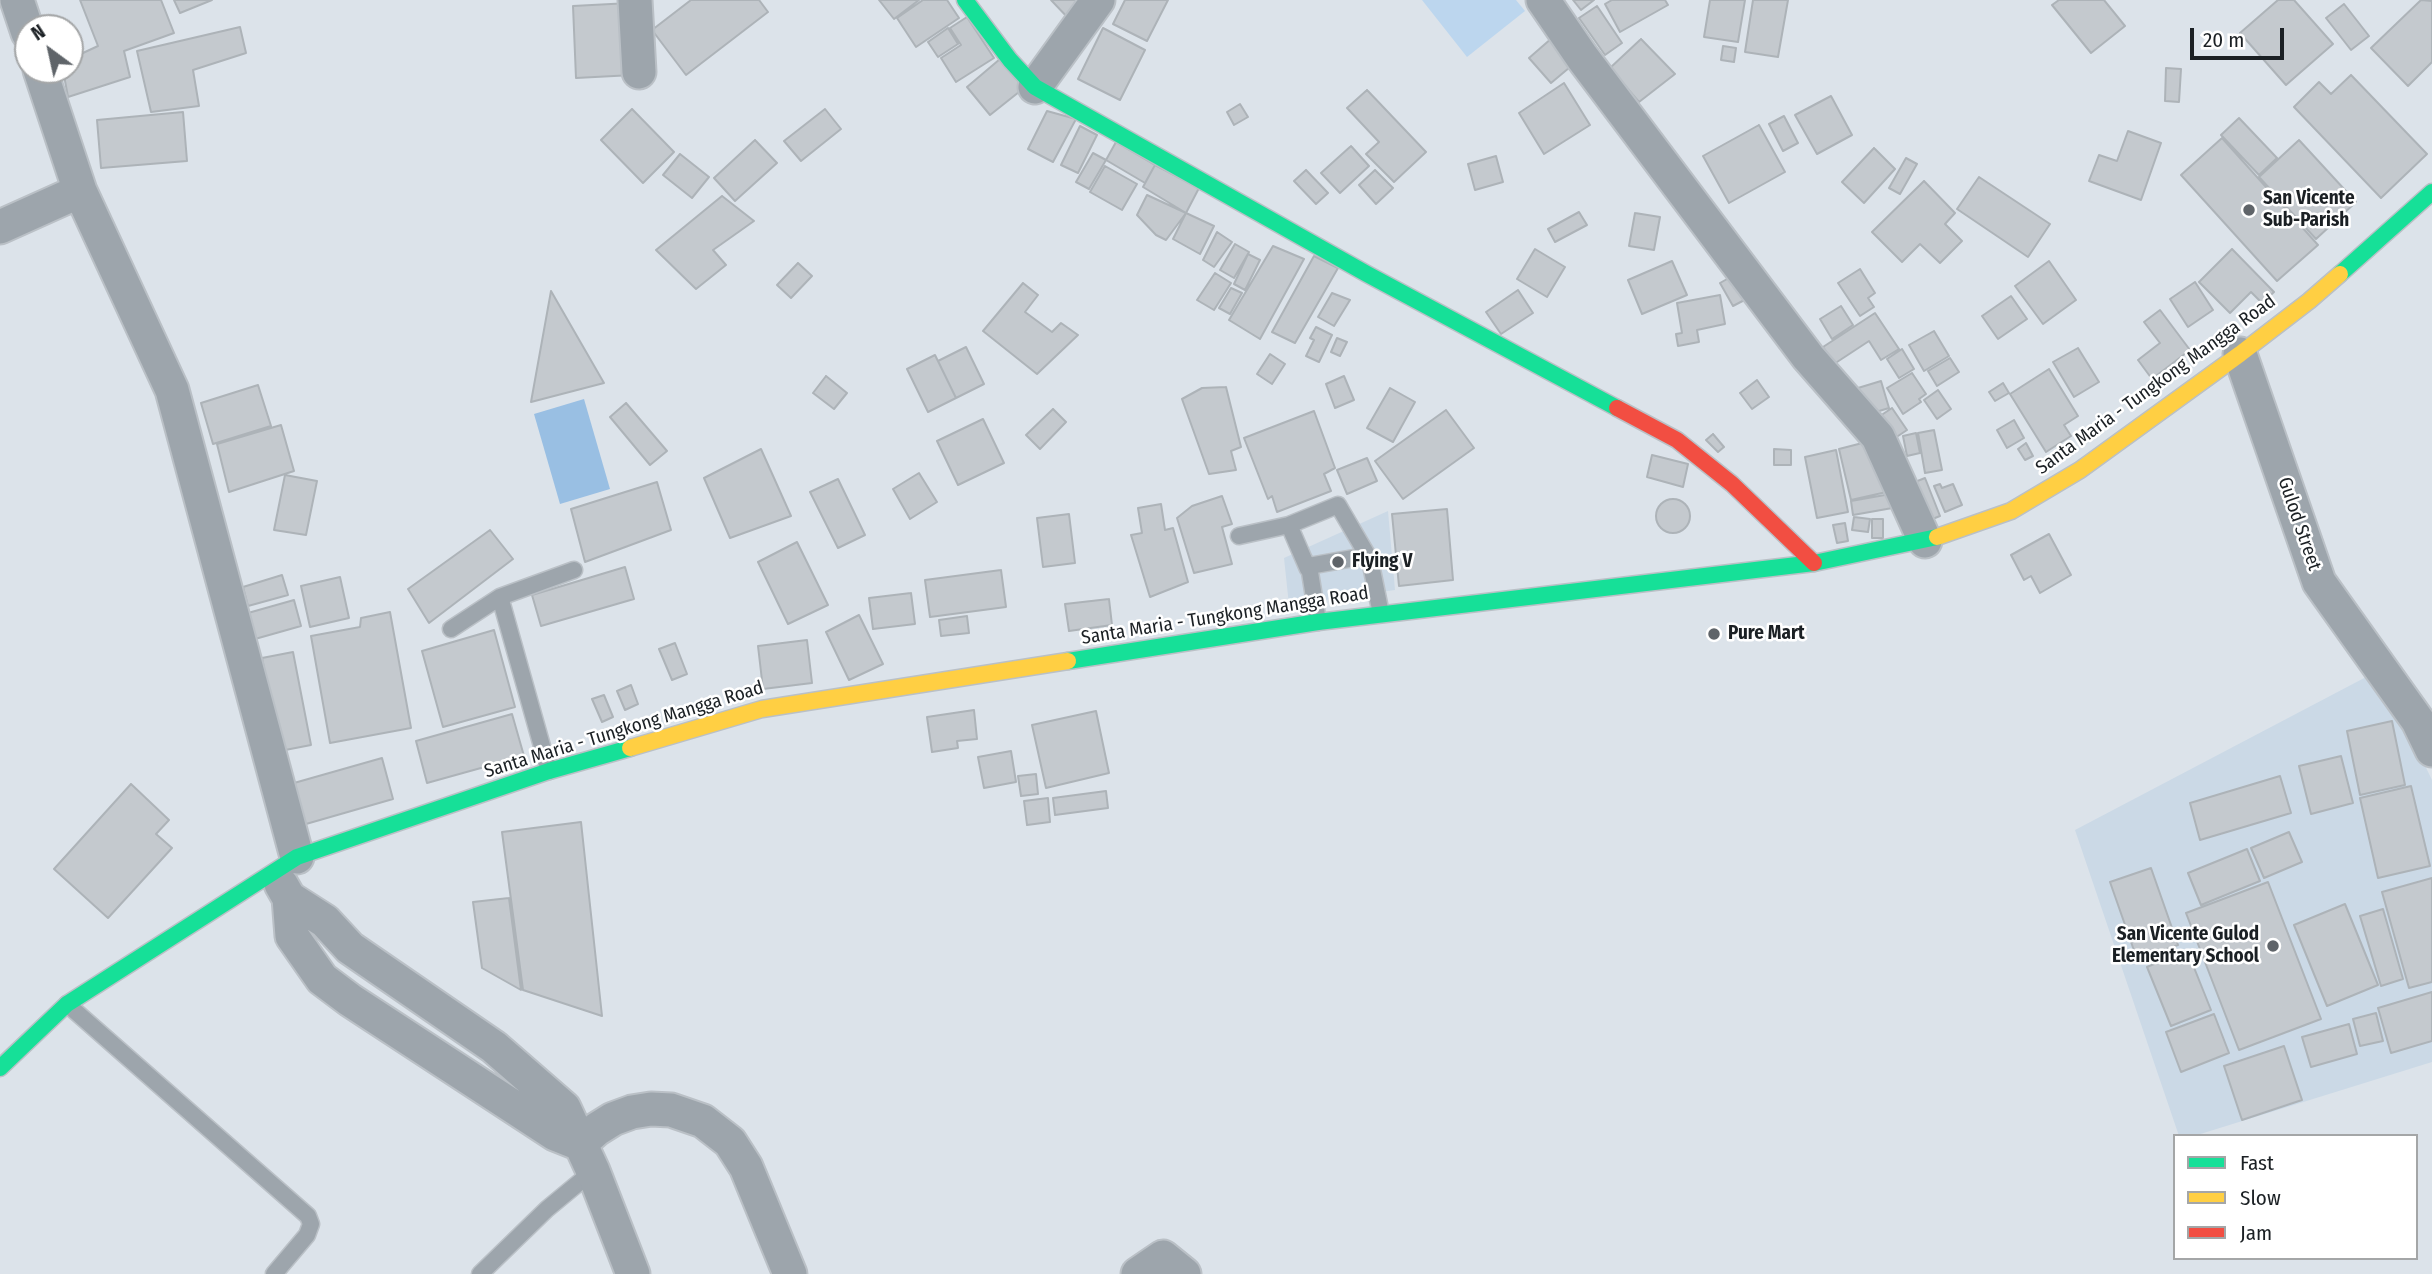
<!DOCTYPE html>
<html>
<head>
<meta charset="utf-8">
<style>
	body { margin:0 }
	#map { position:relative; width:2432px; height:1274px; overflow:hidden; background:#dce3ea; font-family:"Fira Sans Condensed",sans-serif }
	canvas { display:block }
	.legend { position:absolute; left:2173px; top:1134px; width:245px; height:126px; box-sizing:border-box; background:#fff; border:2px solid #a4a6a7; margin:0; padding:9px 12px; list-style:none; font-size:21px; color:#1b2024 }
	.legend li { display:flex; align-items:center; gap:14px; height:35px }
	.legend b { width:35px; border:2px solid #a4a6a7 }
	.north { position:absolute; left:14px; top:14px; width:70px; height:70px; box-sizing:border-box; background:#fff; border:2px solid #a4a6a7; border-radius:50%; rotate:327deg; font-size:19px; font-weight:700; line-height:28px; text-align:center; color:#1b2024 }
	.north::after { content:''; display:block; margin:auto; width:24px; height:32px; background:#5f6469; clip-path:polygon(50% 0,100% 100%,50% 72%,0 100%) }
	.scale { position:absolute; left:2190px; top:28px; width:94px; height:32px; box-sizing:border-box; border:4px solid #1b2024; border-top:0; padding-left:9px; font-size:21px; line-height:24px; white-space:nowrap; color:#1b2024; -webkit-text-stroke:5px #fff; paint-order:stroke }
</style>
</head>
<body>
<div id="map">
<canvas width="2432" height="1274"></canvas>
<ul class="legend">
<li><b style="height:9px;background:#16e098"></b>Fast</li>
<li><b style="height:9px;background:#ffcf43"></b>Slow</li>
<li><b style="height:9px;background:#f24e42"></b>Jam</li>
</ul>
<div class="north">N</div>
<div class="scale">20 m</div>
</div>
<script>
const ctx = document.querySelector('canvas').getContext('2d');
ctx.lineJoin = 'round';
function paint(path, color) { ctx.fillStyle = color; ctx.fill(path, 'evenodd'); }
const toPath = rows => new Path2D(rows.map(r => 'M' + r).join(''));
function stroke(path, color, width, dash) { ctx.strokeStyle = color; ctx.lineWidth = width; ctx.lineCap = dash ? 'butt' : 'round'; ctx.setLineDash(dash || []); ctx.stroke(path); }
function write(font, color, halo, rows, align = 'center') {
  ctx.font = font + ' "Fira Sans Condensed",sans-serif'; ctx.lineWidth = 5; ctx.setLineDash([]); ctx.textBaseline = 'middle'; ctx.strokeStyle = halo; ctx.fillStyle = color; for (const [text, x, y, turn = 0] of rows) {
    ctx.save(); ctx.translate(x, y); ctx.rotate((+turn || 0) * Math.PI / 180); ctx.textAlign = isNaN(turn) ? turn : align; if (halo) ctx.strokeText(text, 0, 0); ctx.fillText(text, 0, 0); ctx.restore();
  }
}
paint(toPath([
	[1388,511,1395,590,1289,605,1284,558],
	[2368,676,2407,729,2432,780,2432,1062,2194,1136,2179,1136,2075,830]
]), '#cbd9e6');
paint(toPath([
	[1422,0,1516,0,1525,11,1467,57]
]), '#bcd6ee');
paint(toPath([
	[584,399,610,489,560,504,534,414]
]), '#99bfe3');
const building = toPath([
	[80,0,161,0,174,33,124,51,130,77,68,97,63,70,70,70,70,59,98,46,80,0],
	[174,0,212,0,180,13,174,0],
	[691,0,759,0,768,12,686,75,652,30,691,0],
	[879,0,919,0,894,19,879,0],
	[923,0,947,0,959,18,916,47,897,18,923,0],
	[1051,0,1094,0,1071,21,1051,0],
	[1125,0,1168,0,1147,41,1113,24,1125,0],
	[1573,0,1594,0,1581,10,1573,0],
	[1612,0,1665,0,1668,5,1620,32,1605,4,1612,0],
	[1710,0,1745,0,1738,42,1704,37,1710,0],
	[1753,0,1788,0,1778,57,1745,52,1753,0],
	[2059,0,2104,0,2125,26,2091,53,2052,5,2059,0],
	[2278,0,2294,0,2333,44,2286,85,2240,33,2278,0],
	[2421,0,2432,1,2432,62,2408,86,2371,48,2421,0],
	[630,3,633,75,576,78,573,6,630,3],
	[2344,4,2369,36,2351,50,2326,18,2344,4],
	[1597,6,1622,43,1605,55,1579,18,1597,6],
	[967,17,994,58,956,82,941,58,961,45,950,28,967,17],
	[240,27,246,53,193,70,199,106,151,112,137,51,240,27],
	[948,28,958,44,938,57,928,42,948,28],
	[1103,28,1145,50,1120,100,1078,79,1103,28],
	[1560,31,1582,57,1551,83,1529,58,1560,31],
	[1641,39,1675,74,1639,102,1610,68,1641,39],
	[1723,46,1736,48,1734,62,1721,60,1723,46],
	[1000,59,1024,88,990,115,967,87,1000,59],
	[2166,68,2181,69,2179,102,2165,101,2166,68],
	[2351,75,2427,154,2381,198,2294,107,2319,82,2331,94,2351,75],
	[1564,83,1590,125,1544,154,1519,113,1564,83],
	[1367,90,1426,152,1394,182,1366,154,1379,142,1347,108,1367,90],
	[1831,96,1852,135,1817,154,1795,115,1831,96],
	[1240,104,1248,117,1234,125,1227,112,1240,104],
	[632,109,674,152,643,183,601,140,632,109],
	[825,109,841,129,801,161,784,141,825,109],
	[1047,111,1076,119,1053,162,1028,149,1047,111],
	[183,112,187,161,101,168,97,120,183,112],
	[1784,116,1798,143,1783,151,1769,124,1784,116],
	[2239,118,2277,158,2259,175,2221,135,2239,118],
	[1759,125,1785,172,1729,203,1703,156,1759,125],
	[1080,126,1097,135,1078,173,1061,165,1080,126],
	[2128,131,2161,143,2141,200,2089,181,2099,155,2117,161,2128,131],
	[2222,138,2318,245,2277,281,2181,175,2222,138],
	[755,140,777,163,735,201,714,178,755,140],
	[2299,140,2356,202,2316,239,2259,177,2299,140],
	[1116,142,1155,165,1145,183,1106,160,1116,142],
	[1351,146,1369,166,1340,193,1321,173,1351,146],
	[1874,148,1895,169,1864,203,1842,182,1874,148],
	[1093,153,1106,160,1089,189,1076,182,1093,153],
	[680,154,709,177,692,198,663,175,680,154],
	[1496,156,1503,182,1475,190,1468,164,1496,156],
	[1906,158,1917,164,1900,194,1889,188,1906,158],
	[1155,165,1199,188,1186,213,1143,187,1155,165],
	[1105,166,1137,184,1122,210,1090,192,1105,166],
	[1306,170,1328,193,1316,204,1294,181,1306,170],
	[1375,170,1393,188,1376,204,1359,185,1375,170],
	[1979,177,2050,224,2028,257,1957,209,1979,177],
	[1924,181,1955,213,1945,224,1962,241,1940,263,1920,244,1902,262,1872,232,1924,181],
	[1147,195,1186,213,1166,240,1156,235,1137,215,1147,195],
	[722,196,754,221,713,250,726,265,696,289,656,250,722,196],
	[1579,212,1587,225,1555,242,1548,229,1579,212],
	[1186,213,1214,226,1200,254,1173,239,1186,213],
	[1635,213,1660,217,1654,250,1629,246,1635,213],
	[1217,232,1232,242,1214,267,1203,260,1217,232],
	[1235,244,1249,252,1234,278,1220,270,1235,244],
	[1273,246,1304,259,1260,339,1229,320,1273,246],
	[1535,249,1565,267,1547,297,1517,279,1535,249],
	[2232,249,2274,292,2262,303,2251,292,2230,313,2199,282,2232,249],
	[1248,254,1260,260,1245,290,1234,284,1248,254],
	[1314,256,1338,268,1295,343,1272,332,1314,256],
	[1672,261,1687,295,1642,314,1628,280,1672,261],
	[2049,261,2076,300,2043,324,2015,286,2049,261],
	[798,263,812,276,791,298,777,285,798,263],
	[1860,269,1875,293,1868,298,1874,307,1860,316,1838,283,1860,269],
	[1743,270,1756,294,1733,306,1720,283,1743,270],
	[1215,273,1231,283,1214,310,1197,300,1215,273],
	[2195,282,2213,310,2188,327,2170,299,2195,282],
	[1023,283,1038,295,1025,312,1052,332,1061,323,1078,335,1037,374,983,331,1023,283],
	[1231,288,1242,293,1230,314,1219,308,1231,288],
	[1518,290,1533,313,1501,334,1486,312,1518,290],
	[551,291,604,383,531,402,551,291],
	[1332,293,1350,300,1334,326,1318,317,1332,293],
	[1720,295,1725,324,1697,330,1699,342,1678,346,1676,334,1682,333,1677,303,1720,295],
	[2011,296,2027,319,1998,339,1982,316,2011,296],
	[1841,306,1853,325,1832,339,1820,319,1841,306],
	[2160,310,2190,350,2152,379,2138,360,2160,343,2144,322,2160,310],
	[1875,313,1899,349,1881,360,1869,341,1834,364,1823,347,1875,313],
	[1316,327,1332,335,1319,362,1306,356,1314,340,1310,338,1316,327],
	[1934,331,1949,356,1924,371,1909,345,1934,331],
	[1337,338,1347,342,1340,356,1331,352,1337,338],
	[966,347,984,384,956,398,938,361,966,347],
	[2078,348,2099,382,2074,397,2053,362,2078,348],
	[1902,349,1914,369,1899,378,1887,359,1902,349],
	[1270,354,1285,364,1272,384,1257,374,1270,354],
	[935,355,956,398,928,412,907,369,935,355],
	[1950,358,1959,372,1937,386,1928,371,1950,358],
	[2049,369,2078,416,2064,425,2071,436,2046,452,2010,394,2049,369],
	[1912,373,1926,394,1919,399,1921,402,1903,414,1887,388,1912,373],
	[826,376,847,393,834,409,813,393,826,376],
	[1344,376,1354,400,1335,408,1326,384,1344,376],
	[1757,380,1769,397,1752,409,1740,393,1757,380],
	[1881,381,1889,408,1866,415,1858,388,1881,381],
	[2003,383,2009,393,1995,401,1989,392,2003,383],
	[258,385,271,426,213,444,201,403,258,385],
	[1226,387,1241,447,1231,451,1236,470,1209,474,1182,399,1202,388,1226,387],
	[1390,388,1415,402,1393,442,1367,428,1390,388],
	[1938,390,1951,409,1937,419,1924,400,1938,390],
	[626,403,667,451,650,465,610,417,626,403],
	[1892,408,1907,430,1889,442,1874,420,1892,408],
	[1053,409,1066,422,1040,449,1026,435,1053,409],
	[1446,410,1474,448,1403,499,1375,461,1446,410],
	[1314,411,1335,468,1324,474,1331,491,1277,512,1272,496,1268,499,1244,438,1314,411],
	[983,419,1004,463,958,485,937,441,983,419],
	[2014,420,2024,438,2007,448,1997,430,2014,420],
	[281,425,294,471,229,492,217,444,281,425],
	[1934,430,1942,470,1925,473,1918,433,1934,430],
	[1916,433,1920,453,1907,456,1903,436,1916,433],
	[1713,434,1724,447,1718,452,1706,440,1713,434],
	[1878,439,1891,491,1851,500,1839,449,1878,439],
	[2026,443,2033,456,2025,460,2018,449,2026,443],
	[761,449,791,516,730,538,704,478,761,449],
	[1774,449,1791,450,1791,465,1774,465,1774,449],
	[1836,450,1848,512,1817,518,1805,457,1836,450],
	[1652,455,1688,464,1683,487,1647,477,1652,455],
	[1367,458,1377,481,1347,494,1337,470,1367,458],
	[919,473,937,502,910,519,893,489,919,473],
	[285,475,317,481,306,535,274,530,285,475],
	[1925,478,1940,516,1920,524,1905,486,1925,478],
	[838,479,865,535,838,548,810,492,838,479],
	[657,482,671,530,585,562,571,509,657,482],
	[1940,484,1942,488,1953,484,1962,505,1945,512,1934,486,1940,484],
	[1896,493,1898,507,1853,515,1851,501,1896,493],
	[1222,496,1232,524,1222,527,1232,564,1194,573,1177,518,1192,506,1222,496],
	'1656 516a17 17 0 1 1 34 0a17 17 0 1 1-34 0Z',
	[1161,504,1165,530,1173,528,1188,582,1150,597,1131,535,1142,533,1138,508,1161,504],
	[1447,509,1453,580,1399,586,1392,514,1447,509],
	[1069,514,1075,563,1043,567,1037,518,1069,514],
	[1854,517,1870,519,1868,532,1852,530,1854,517],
	[1872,519,1883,519,1883,538,1872,538,1872,519],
	[1845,523,1848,541,1837,543,1833,525,1845,523],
	[490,530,513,559,429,623,408,589,490,530],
	[2049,534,2071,575,2040,593,2031,576,2024,580,2011,555,2049,534],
	[797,542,828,605,788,624,758,562,797,542],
	[625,567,634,599,541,626,532,595,625,567],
	[1001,570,1006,607,930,617,925,580,1001,570],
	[282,575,288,595,248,606,243,587,282,575],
	[340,577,349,618,310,627,301,586,340,577],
	[911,593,915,624,873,629,869,598,911,593],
	[1109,599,1112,625,1069,631,1065,604,1109,599],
	[294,600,301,626,255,639,248,613,294,600],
	[390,612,411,728,330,743,311,636,360,627,361,618,390,612],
	[859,615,883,664,849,680,826,632,859,615],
	[967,616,969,633,941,636,939,620,967,616],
	[494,630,515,707,443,727,422,651,494,630],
	[807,640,812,683,763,689,758,646,807,640],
	[675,643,687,674,672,680,659,649,675,643],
	[293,652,311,745,280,751,262,658,293,652],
	[631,685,638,704,625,710,617,691,631,685],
	[604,695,613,717,602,722,592,699,604,695],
	[974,710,977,739,957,741,958,748,932,752,927,717,974,710],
	[1096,711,1109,773,1046,788,1032,725,1096,711],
	[512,714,524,756,427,783,416,741,512,714],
	[2392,721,2405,785,2360,795,2347,731,2392,721],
	[1011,751,1016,782,984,788,978,757,1011,751],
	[2341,756,2353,803,2311,814,2299,766,2341,756],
	[382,758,393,799,299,826,287,785,382,758],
	[1036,774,1038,794,1021,796,1018,776,1036,774],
	[2280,776,2291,813,2200,840,2190,803,2280,776],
	[131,784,169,820,156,834,172,848,108,918,54,869,131,784],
	[2411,786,2430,866,2378,878,2360,798,2411,786],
	[1106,791,1108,808,1055,815,1053,798,1106,791],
	[1048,798,1050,822,1027,825,1024,801,1048,798],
	[581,822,602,1016,523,990,502,832,581,822],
	[2289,832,2302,862,2264,878,2251,848,2289,832],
	[2247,849,2260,881,2201,905,2188,873,2247,849],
	[2151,868,2178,945,2137,959,2110,882,2151,868],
	[2432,878,2432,982,2409,988,2382,892,2432,878],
	[2268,882,2321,1019,2239,1050,2186,913,2268,882],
	[509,898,521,990,482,968,473,902,509,898],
	[2345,904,2378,985,2327,1006,2294,925,2345,904],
	[2383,909,2403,979,2381,986,2360,916,2383,909],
	[2187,950,2211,1010,2171,1026,2147,967,2187,950],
	[2432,992,2432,1041,2391,1053,2378,1008,2432,992],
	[2376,1013,2383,1041,2360,1046,2353,1019,2376,1013],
	[2214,1014,2229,1053,2181,1072,2166,1032,2214,1014],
	[2349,1024,2357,1054,2311,1067,2302,1037,2349,1024],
	[2284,1046,2302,1100,2242,1120,2224,1066,2284,1046]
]);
paint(building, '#c4c9ce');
stroke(building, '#adb3b8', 2);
const lane = toPath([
	[1289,525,1308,569],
	[1239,536,1289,525,1338,505,1369,558],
	[500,597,549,771],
	[1318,622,1309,566,1365,556,1370,560,1381,614],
	[451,629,500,597,574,570],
	[67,1004,308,1216,311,1224,307,1235,274,1274],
	[480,1274,547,1209,593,1171]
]);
const street = toPath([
	[17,0,28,33],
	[635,0,639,72],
	[1543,0,1582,57,1808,357,1878,437,1925,541],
	[40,70,80,191,172,390,297,857],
	[1035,87,1098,0],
	[0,227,80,191],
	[2240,354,2319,582,2418,721,2432,750],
	[281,884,289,898,292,936,322,979,350,1000,555,1134,580,1144],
	[289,898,325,921,350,948,494,1047,564,1108,593,1171,633,1274],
	[580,1144,597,1129,613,1119,632,1112,651,1109,671,1110,703,1121,730,1142,746,1167,790,1274],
	[1138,1274,1163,1257,1184,1274]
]);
const fast = toPath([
	[965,0,1010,60,1035,87,1367,274,1617,408],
	[2340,274,2432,192],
	[1068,661,1318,622,1814,563,1937,537],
	[0,1068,67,1004,297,857,549,771,630,748]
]);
const slow = toPath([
	[1937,537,2011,511,2080,470,2240,354,2309,301,2340,274],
	[630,748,762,709,1068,661]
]);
const jam = toPath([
	[1617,408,1677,440,1732,484,1814,563]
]);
stroke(lane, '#bac0c6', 19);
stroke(street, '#bac0c6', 37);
stroke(fast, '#bac0c6', 19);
stroke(slow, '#bac0c6', 19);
stroke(jam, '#bac0c6', 19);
stroke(lane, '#9da5ac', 16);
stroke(street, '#9da5ac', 33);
stroke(fast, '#16e098', 16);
stroke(slow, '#ffcf43', 16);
stroke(jam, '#f24e42', 16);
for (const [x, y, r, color] of [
	[2249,210,7,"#5f6469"],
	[1338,562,7,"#5f6469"],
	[1714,634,7,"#5f6469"],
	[2273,946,7,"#5f6469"]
]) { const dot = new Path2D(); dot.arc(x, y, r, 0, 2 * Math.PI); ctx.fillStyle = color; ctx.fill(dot); stroke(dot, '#fff', 2.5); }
write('bold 19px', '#1b2024', '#fff', [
	["San Vicente",2263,199],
	["Sub-Parish",2263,221],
	["Flying V",1352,562],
	["Pure Mart",1728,634],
	["San Vicente Gulod",2259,935,"right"],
	["Elementary School",2259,957,"right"]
], 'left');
write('19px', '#1b2024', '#fff', [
	["Santa Maria - Tungkong Mangga Road",2156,385,-36],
	["Gulod Street",2299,524,71],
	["Santa Maria - Tungkong Mangga Road",1225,616,-9],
	["Santa Maria - Tungkong Mangga Road",624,730,-17]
]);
</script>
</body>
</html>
